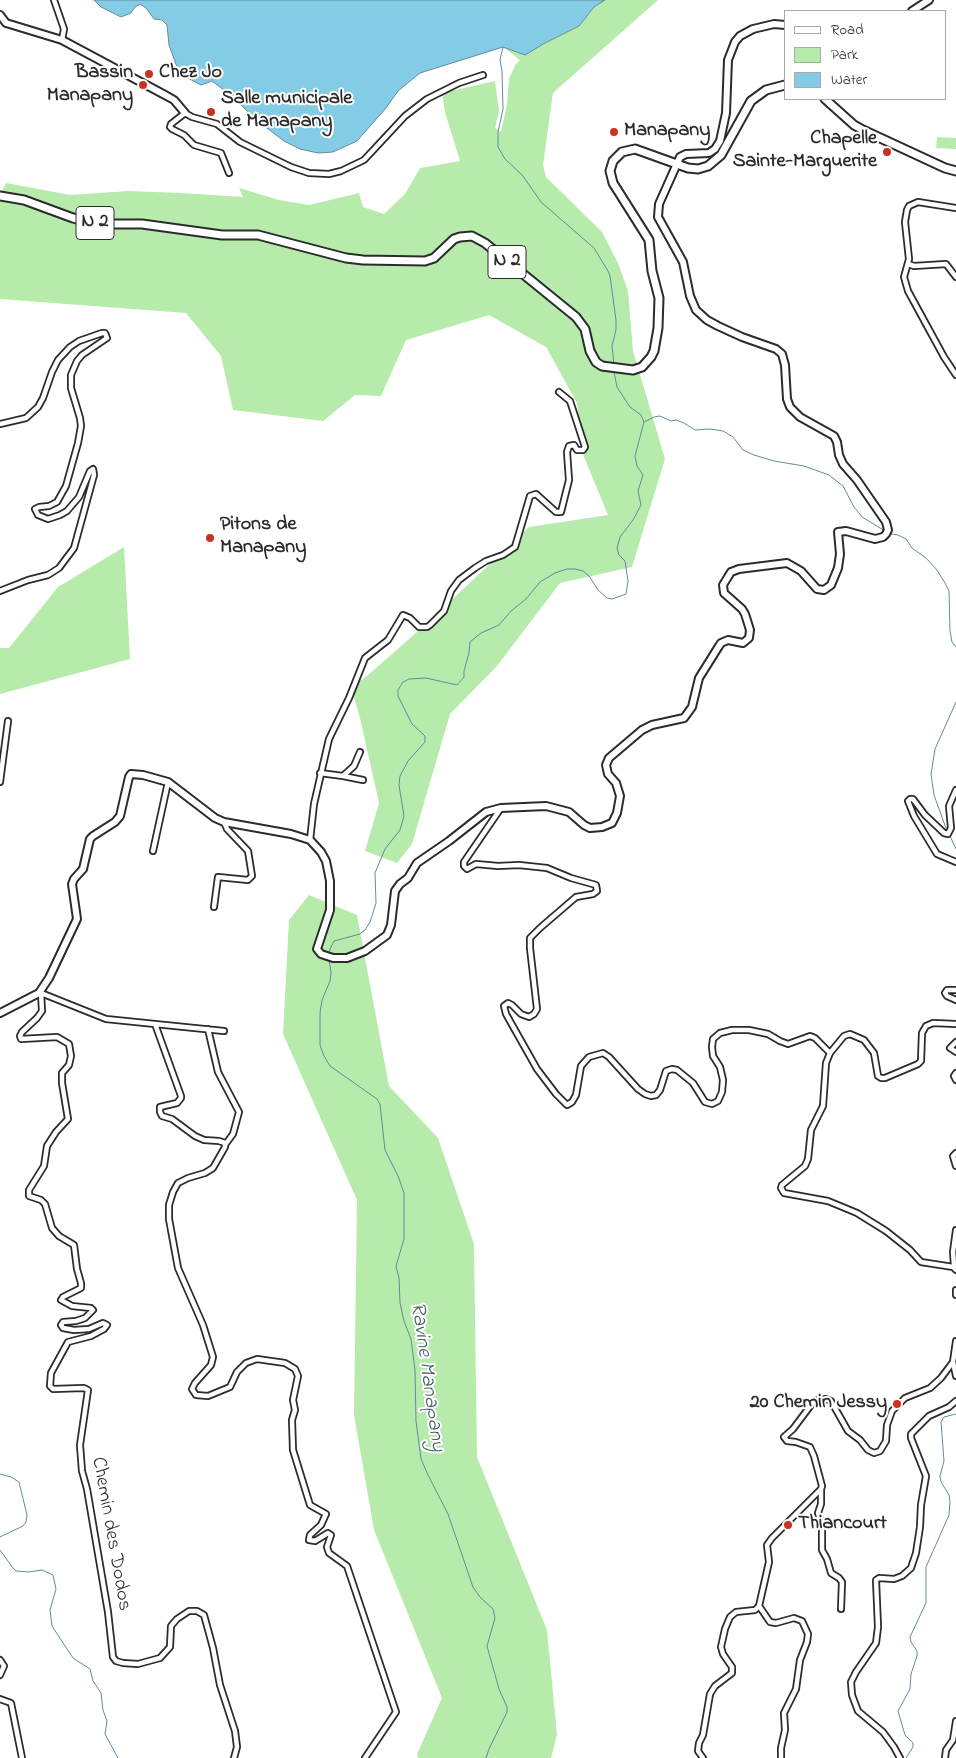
<!DOCTYPE html>
<html>
<head>
<meta charset="utf-8">
<style>
	body { margin:0 }
	#map { position:relative; width:956px; height:1758px; overflow:hidden; background:#fff; font-family:"Indie Flower",sans-serif }
	canvas { display:block }
	.legend { position:absolute; left:784px; top:10px; width:162px; height:90px; box-sizing:border-box; background:#fff; border:1px solid #aaa; margin:0; padding:6px 9px; list-style:none; font-size:15px; color:#2b2b2b }
	.legend li { display:flex; align-items:center; gap:10px; height:25px }
	.legend b { width:25px; border:1px solid #aaa }
</style>
</head>
<body>
<div id="map">
<canvas width="956" height="1758"></canvas>
<ul class="legend">
<li><b style="height:6px;background:#fff"></b>Road</li>
<li><b style="height:14px;background:#b7ebac"></b>Park</li>
<li><b style="height:14px;background:#84cce5"></b>Water</li>
</ul>
</div>
<script>
const ctx = document.querySelector('canvas').getContext('2d');
ctx.lineJoin = 'round';
function paint(path, color) { ctx.fillStyle = color; ctx.fill(path, 'evenodd'); }
const toPath = rows => new Path2D(rows.map(r => 'M' + r).join(''));
function stroke(path, color, width, dash) { ctx.strokeStyle = color; ctx.lineWidth = width; ctx.lineCap = dash ? 'butt' : 'round'; ctx.setLineDash(dash || []); ctx.stroke(path); }
function write(font, color, halo, rows, align = 'center') {
  ctx.font = font + ' "Indie Flower",sans-serif'; ctx.lineWidth = 4; ctx.setLineDash([]); ctx.textBaseline = 'middle'; ctx.strokeStyle = halo; ctx.fillStyle = color; for (const [text, x, y, turn = 0] of rows) {
    ctx.save(); ctx.translate(x, y); ctx.rotate((+turn || 0) * Math.PI / 180); ctx.textAlign = isNaN(turn) ? turn : align; if (halo) ctx.strokeText(text, 0, 0); ctx.fillText(text, 0, 0); ctx.restore();
  }
}
paint(toPath([
	[605,0,658,0,553,93,543,165,546,177,602,232,618,263,628,291,633,351,665,459,632,567,560,583,497,666,450,714,412,844,397,863,365,851,379,803,360,718,351,687,367,676,425,625,529,527,608,515,582,452,577,403,546,347,489,315,406,340,381,396,355,395,323,421,233,410,221,356,186,313,0,299,0,194,6,183,70,195,128,191,181,193,243,197,239,188,279,200,309,205,359,193,363,207,384,214,405,194,420,168,460,161,445,112,442,93,495,81,499,112,495,128,501,132,507,104,509,79,515,65,520,60,503,47,525,55,545,43,579,26,594,7],
	[937,137,956,138,956,149,936,148],
	[124,547,130,659,0,694,0,648,9,648,58,587],
	[309,895,357,915,389,1086,438,1138,474,1244,477,1457,547,1630,557,1735,551,1758,418,1758,417,1754,442,1698,374,1530,354,1415,357,1200,283,1034,289,920]
]), '#b7ebac');
const water = toPath([
	[94,0,605,0,594,7,579,26,545,43,525,55,503,47,420,73,398,91,386,108,357,141,333,152,318,153,300,149,284,141,255,119,232,96,212,81,201,85,182,75,177,67,169,45,167,25,162,20,154,19,146,8,140,4,135,7,131,13,121,17,101,7,94,0]
]);
paint(water, '#84cce5');
stroke(water, '#608c9b', 1);
stroke(toPath([
	[503,47,500,60,502,71,503,109,498,132,498,147,505,159,523,176,541,202,594,248,608,271,610,276,616,320,616,330,612,346,614,365],
	[644,422,654,417,660,416,671,421,676,420,684,423,695,430,710,429,723,431,733,437,743,450,754,455,774,461,804,466,829,475,843,486,854,507,862,517,885,531],
	[891,534,898,535,906,539,912,548,926,558,937,570,945,583,949,591,950,631,952,642,956,647],
	[947,831,934,795,931,774,935,749,956,702],
	[950,836,956,849],
	[329,955,330,949,334,941,360,934,365,930,370,922,376,903,375,873,385,849,400,830,404,816,399,785,400,776,408,761,425,742,425,736,412,724,398,696,398,690,403,682,409,679,426,678,457,685,464,677,464,671,469,653,470,642,481,633,499,625,511,611,526,599,540,582,555,573,567,569,575,569,583,571,589,576,598,590,607,598,612,599,626,594,628,581,625,561,619,555,617,548,620,537,633,520,641,505,638,491,643,475,637,466,635,456,644,422,641,415,630,407,617,387,614,372],
	[329,959,331,973,330,981,322,1000,320,1013,320,1045,324,1056,330,1066,377,1099,380,1104,385,1150,398,1176,404,1193,404,1239,396,1266,399,1278,400,1303,404,1321,411,1339,415,1370,416,1421,421,1459,428,1475,448,1514,473,1587,480,1597,493,1609,495,1618,487,1646,499,1689,507,1707,507,1712,489,1749,486,1758],
	[0,1474,11,1477,19,1482,27,1515,26,1522,23,1526,0,1537],
	[0,1550,13,1568,16,1571,28,1572,42,1570,53,1575,56,1589,50,1610,52,1626,73,1658,90,1669,93,1681,101,1693,103,1710,107,1721,105,1734,118,1758],
	[906,1758,913,1747,913,1743,905,1735,898,1711,910,1689,911,1674,917,1656,917,1651,911,1642,910,1637,926,1603,926,1567,949,1515,950,1502,949,1495,941,1482,940,1476,944,1461,941,1422,944,1417,956,1414]
]), '#608c9b', 1);
const street = toPath([
	[54,0,64,29,62,40],
	[229,173,221,153,194,145,184,135,172,129,170,127,171,124,185,113,192,117,217,124,240,142,291,167,309,173,329,174,341,171,364,160,405,116,427,99,459,83,483,75],
	[956,208,918,202,909,206,907,210,905,222,909,259,904,277,908,291,944,357,956,375],
	[908,264,914,266,946,264,956,277],
	[0,424,26,418,38,407,43,398,52,372,58,360,70,347,79,341,102,333,105,333,107,338,82,355,77,361,71,375,71,388,80,418,81,426,78,443,66,486,57,502,49,506,39,507,35,509,38,515,48,519,60,515,67,511,79,497,90,471,93,469,94,475,74,548,59,568,48,575,28,580,0,591],
	[320,773,343,776,354,766,360,752],
	[343,776,363,780],
	[0,782,8,721],
	[956,790,949,806,951,828,948,834,944,833,925,815,913,799,910,799,908,801,914,816,937,854,956,862],
	[501,808,464,862,464,866,467,869,476,864,498,866,519,865,547,868,571,878,596,885,597,891,593,894,576,897,540,928,530,938,530,948,537,1009,534,1014,529,1017,521,1014,512,1005,508,1003,504,1006,506,1014,537,1069,556,1094,567,1105,572,1102,576,1095,581,1066,589,1057,603,1053,609,1057,638,1089,645,1094,651,1096,656,1095,660,1090,666,1071,672,1069,677,1070,693,1083,705,1102,712,1104,718,1101,722,1092,723,1080,720,1067,713,1056,712,1047,713,1039,720,1033,732,1030,749,1030,768,1034,780,1041,788,1044,810,1036,815,1038,830,1053],
	[310,840,314,804,329,739,349,698,365,658,388,640,403,615,410,618,419,627,427,627,430,625,444,611,451,591,459,580,475,568,486,561,503,555,515,547,530,496,536,494,556,512,561,512,569,480,567,452,569,446,574,445,577,450,583,450,585,447,570,401,559,392],
	[153,851,168,782],
	[214,907,218,877,248,880,252,876,248,851,227,829,224,822],
	[956,990,947,990,945,993,947,996,956,1000],
	[41,993,42,1011,37,1018,22,1032,20,1036,21,1039,57,1037,69,1044,71,1056,69,1065,62,1073,62,1083,68,1119,56,1132,47,1146,44,1166,29,1190,29,1196,41,1200,45,1204,52,1228,59,1236,74,1245,77,1269,81,1283,81,1288,63,1297,61,1300,72,1306,91,1308,93,1310,85,1318,76,1321,63,1322,61,1325,63,1328,74,1330,89,1329,103,1323,107,1325,104,1329,91,1336,68,1342,51,1373,50,1386,53,1389,84,1388,88,1390,80,1445,82,1471,87,1489,108,1612,113,1657,116,1661,123,1663,138,1664,160,1658,170,1647,171,1626,177,1619,189,1611,197,1611,204,1615,213,1648,220,1685,235,1731,237,1747,234,1758],
	[41,993,106,1019,155,1024,181,1096,181,1098,177,1103,160,1107,160,1112,162,1116,172,1119,195,1136,204,1140,219,1141,225,1143,225,1147,213,1168,205,1173,188,1178,178,1183,173,1192,169,1205,169,1219,178,1268,203,1325,213,1357,211,1365,195,1383,192,1389,196,1395,208,1396,230,1387,237,1372,246,1363,257,1359,285,1363,295,1369,298,1376,293,1400,295,1410,292,1420,293,1450,310,1505,326,1514,321,1525,310,1535,309,1540,315,1541,328,1533,331,1535,327,1547,329,1553,347,1566,396,1712,365,1758],
	[155,1024,224,1031],
	[956,1024,933,1023,926,1026,922,1033,921,1061,918,1064,885,1078,881,1078,878,1076,874,1053,864,1040,850,1034,844,1036,830,1053,826,1063,823,1106,811,1130,808,1159,805,1166,782,1185,781,1188,784,1193,828,1201,857,1213,886,1231,910,1250,921,1262,953,1267,956,1270],
	[208,1029,218,1072,239,1112,233,1134,225,1145],
	[956,1042,950,1048,956,1052],
	[956,1073,954,1076,956,1080],
	[956,1153,953,1156,956,1166],
	[956,1230,953,1252,954,1265,956,1268],
	[956,1290,956,1295],
	[953,1362,956,1376],
	[821,1489,821,1504,818,1513,822,1525,822,1550,827,1559,831,1573,839,1578,842,1582,841,1609],
	[759,1606,770,1622,776,1623,794,1618,802,1621,808,1634,807,1642,800,1660,796,1689,784,1713,785,1730,781,1748,781,1758],
	[0,1660,4,1666,0,1675],
	[0,1699,11,1703,22,1758],
	[703,1758,698,1751,699,1743,703,1735,710,1694,715,1686,732,1673,732,1667,723,1654,721,1647,725,1629,730,1617,736,1612,755,1610,759,1606,769,1562,767,1545,772,1538,821,1489,822,1486,814,1456,810,1447,796,1442,787,1441,784,1437,793,1429,814,1401,826,1399,831,1401,848,1431,860,1440,868,1450,874,1453,880,1451,886,1441,887,1425,892,1411,905,1398,930,1388,941,1378,953,1362,956,1341],
	[900,1758,894,1747,883,1732,858,1711,852,1695,851,1682,856,1672,876,1643,878,1627,876,1580,879,1578,894,1579,902,1576,911,1568,916,1553,920,1527,921,1505,926,1476,911,1438,911,1434,929,1416,949,1407,956,1401],
	[945,1758,946,1750,953,1740,956,1721]
]);
const secondary = toPath([
	[912,11,929,0],
	[0,15,6,23,62,40,165,95,174,100,185,113],
	[0,1013,39,993,49,978,77,919,72,884,74,879,83,869,90,839,93,836,115,822,120,816,129,777,131,774,143,775,168,782,215,818,224,822,291,834,310,840,321,852,326,861,330,881,330,910,317,949,321,954,333,958,347,958,365,951,387,935,391,925,395,891,400,884,408,878,417,863,449,841,486,812,501,808,546,806,569,812,584,825,590,828,602,827,612,823,617,813,620,796,616,783,608,774,606,765,609,758,642,730,652,725,684,718,692,707,699,678,719,646,721,643,728,640,743,643,749,638,750,630,745,614,742,609,724,593,723,585,731,572,739,569,787,563,801,571,817,589,824,590,831,585,838,568,840,554,838,532,846,531,875,539,883,537,886,534,888,530,886,522,857,480,843,464,839,455,837,442,834,436,800,417,790,407,787,399,785,365,782,354,776,349,742,337,718,326,707,320,696,310,690,296,683,262,658,217,659,204,680,157,686,154,709,153,715,149,720,141,726,113,728,60,735,42,740,36,753,29,774,24,785,25]
]);
const primary = toPath([
	[825,99,854,125,863,130,945,168,956,171],
	[0,196,24,200,73,218,88,222,104,224,142,224,222,235,258,235,346,258,363,260,425,261,434,258,454,239,460,237,472,236,485,243,576,317,585,329,590,351,596,362,602,366,633,370,642,367,651,357,654,351,658,328,659,298,652,271,649,240,613,183,610,171,613,161,622,152,635,149,688,168,698,169,708,166,721,155,751,101,766,90,785,85]
]);
stroke(street, '#2b2b2b', 8);
stroke(secondary, '#2b2b2b', 10);
stroke(primary, '#2b2b2b', 11);
stroke(street, '#fff', 4.5);
stroke(secondary, '#fff', 6);
stroke(primary, '#fff', 7);
for (const [x, y, r, color] of [
	[149,74,5,"#c8321e"],
	[143,85,5,"#c8321e"],
	[211,112,5,"#c8321e"],
	[614,132,5,"#c8321e"],
	[887,152,5,"#c8321e"],
	[210,538,5,"#c8321e"],
	[897,1404,5,"#c8321e"],
	[788,1525,5,"#c8321e"]
]) { const dot = new Path2D(); dot.arc(x, y, r, 0, 2 * Math.PI); ctx.fillStyle = color; ctx.fill(dot); stroke(dot, '#fff', 2); }
for (const [x, y, w] of [
	[95,223,38],
	[507,262,38]
]) { const box = new Path2D(); box.roundRect(x - w / 2, y - 16.5, w, 33, 4); ctx.fillStyle = '#fff'; ctx.fill(box); stroke(box, '#2b2b2b', 1); }
write('bold 19px', '#2b2b2b', null, [
	["N 2",95,223],
	["N 2",507,262]
]);
write('bold 20px', '#2b2b2b', '#fff', [
	["Bassin",133,74,"right"],
	["Manapany",133,97,"right"],
	["Chez Jo",159,74],
	["Salle municipale",221,100],
	["de Manapany",221,123],
	["Manapany",624,132],
	["Chapelle",877,140,"right"],
	["Sainte-Marguerite",877,163,"right"],
	["Pitons de",220,526],
	["Manapany",220,549],
	["20 Chemin Jessy",887,1404,"right"],
	["Thiancourt",798,1525]
], 'left');
write('20px', '#2b2b2b', '#fff', [
	["Chemin des Dodos",110,1534,80]
]);
write('italic 21px', '#465b63', '#fff', [
	["Ravine Manapany",426,1377,82]
]);
</script>
</body>
</html>
